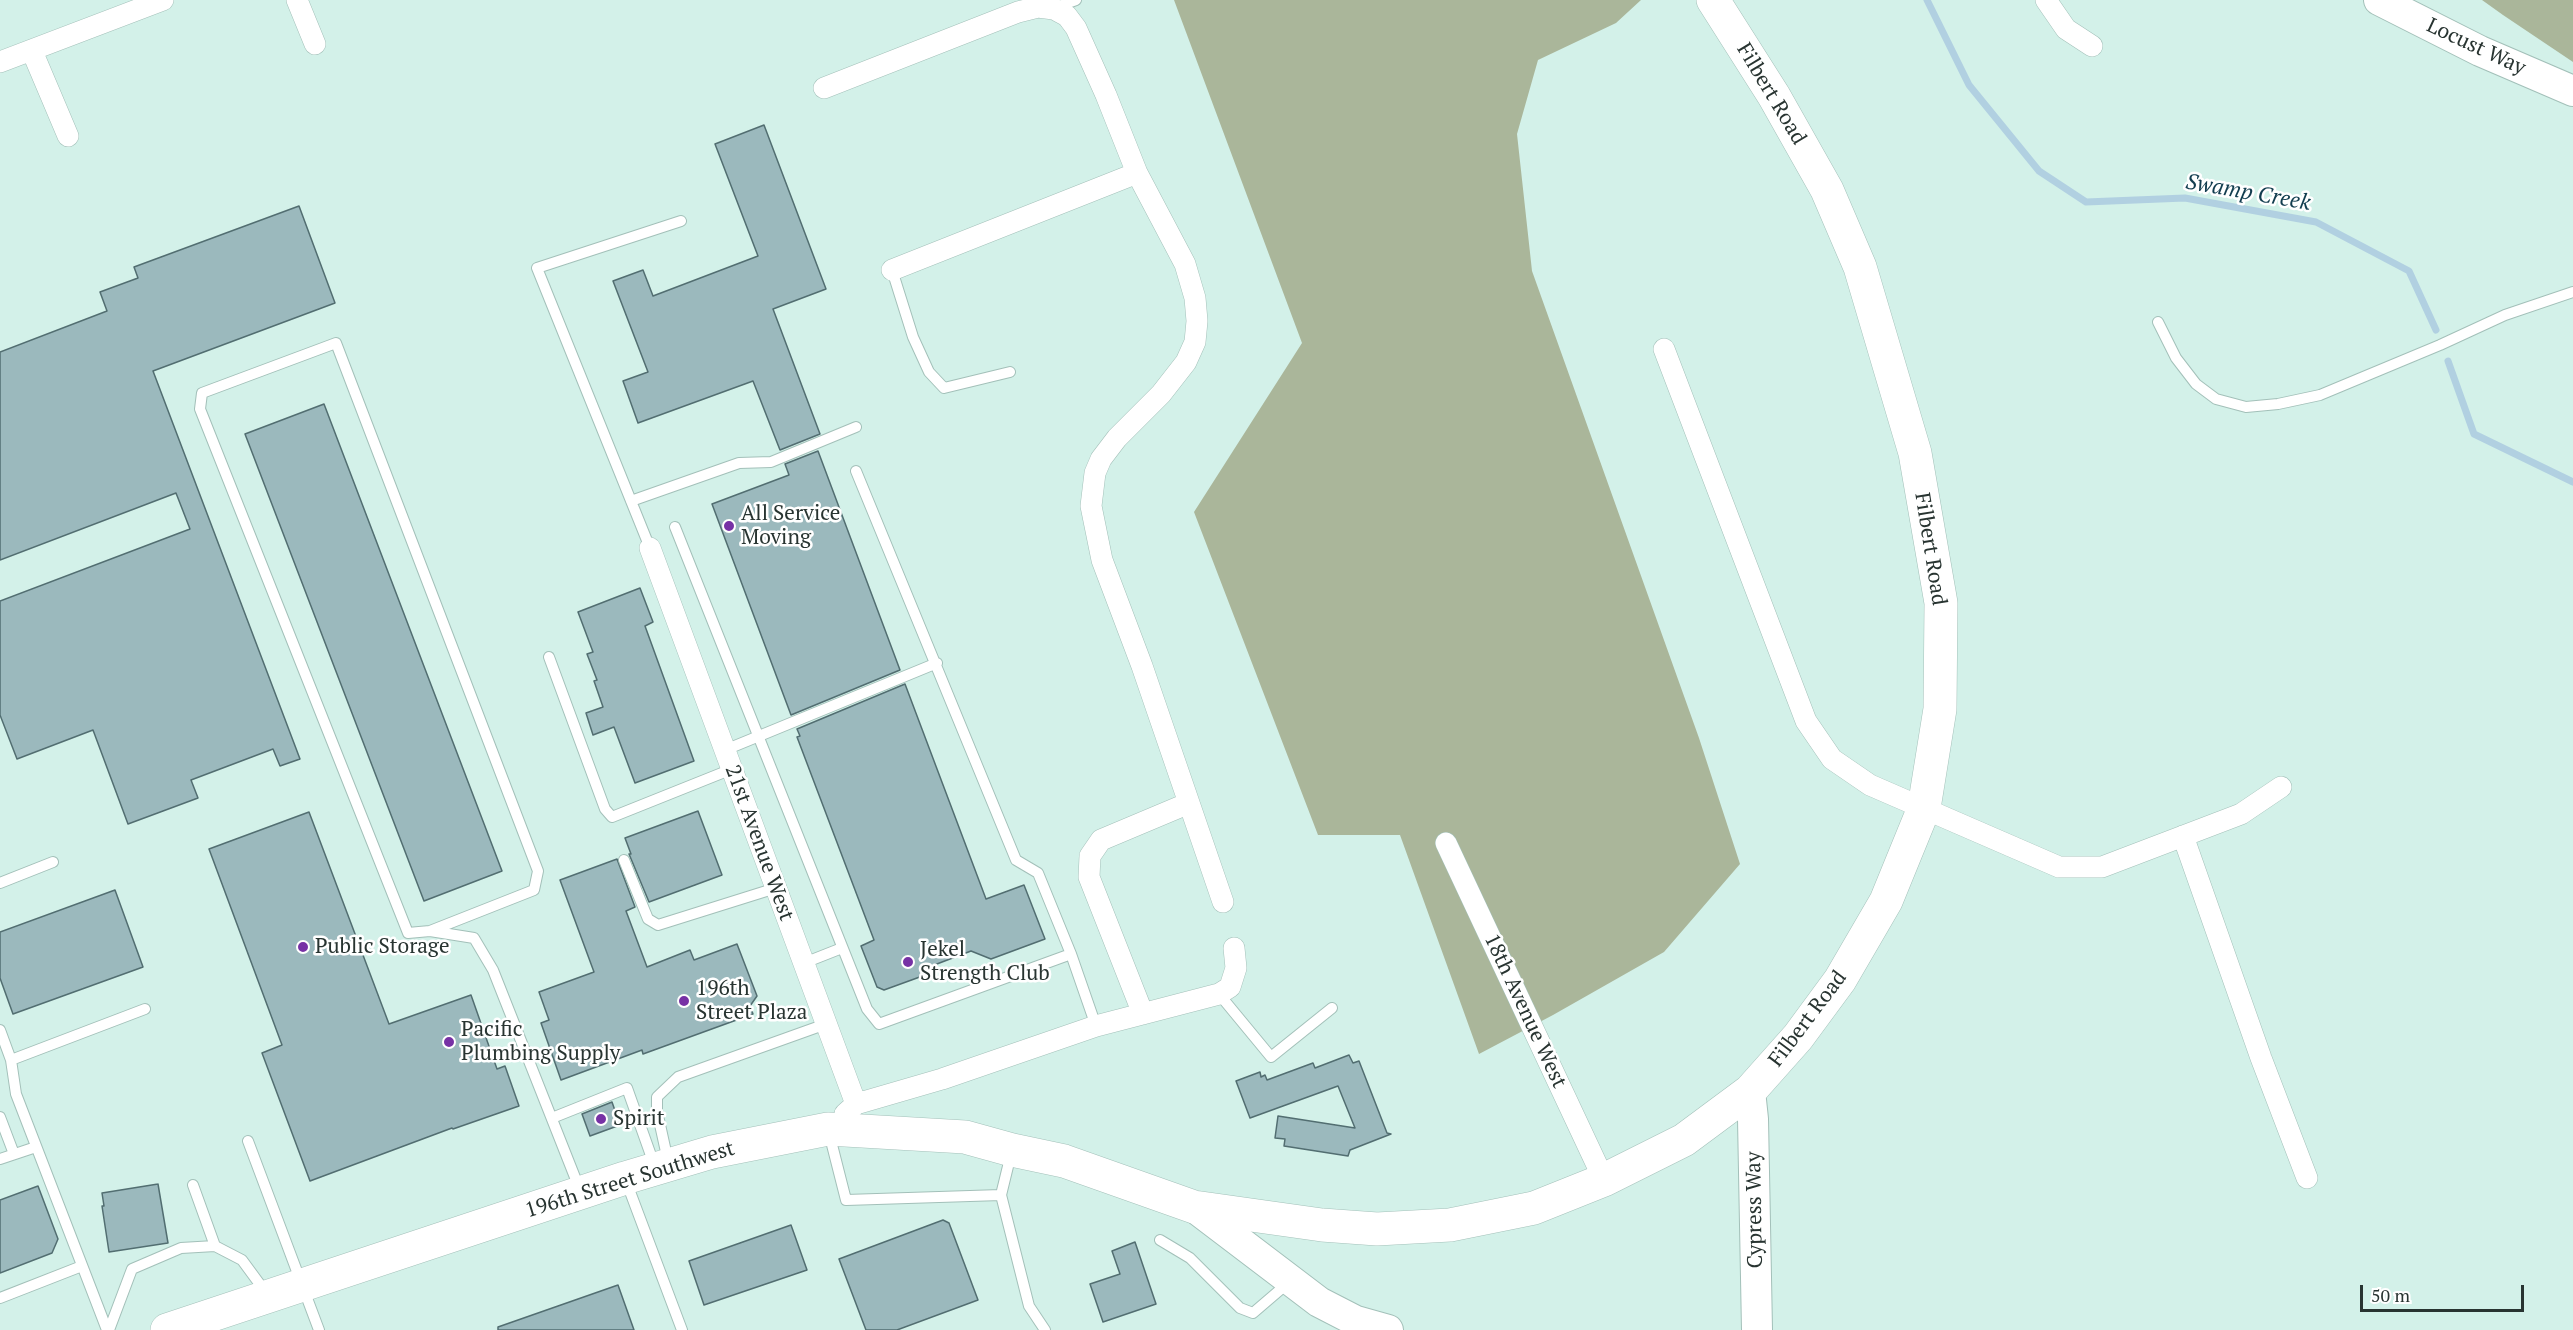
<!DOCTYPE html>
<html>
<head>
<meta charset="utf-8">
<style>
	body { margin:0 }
	#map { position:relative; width:2573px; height:1330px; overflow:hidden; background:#d3f1e9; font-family:"PT Serif",serif }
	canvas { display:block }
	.scale { position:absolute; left:2360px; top:1285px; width:164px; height:27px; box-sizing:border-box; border:3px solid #283431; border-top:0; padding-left:8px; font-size:18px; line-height:21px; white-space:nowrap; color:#283431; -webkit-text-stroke:4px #fff; paint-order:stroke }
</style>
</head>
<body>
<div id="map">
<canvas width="2573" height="1330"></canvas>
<div class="scale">50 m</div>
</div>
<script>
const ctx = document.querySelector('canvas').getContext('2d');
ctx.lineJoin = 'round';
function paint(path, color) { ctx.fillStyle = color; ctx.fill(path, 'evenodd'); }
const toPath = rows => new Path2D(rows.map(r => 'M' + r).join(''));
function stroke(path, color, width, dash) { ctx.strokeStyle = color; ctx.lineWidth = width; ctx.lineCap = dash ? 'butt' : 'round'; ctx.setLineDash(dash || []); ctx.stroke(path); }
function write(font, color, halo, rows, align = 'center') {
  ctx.font = font + ' "PT Serif",serif'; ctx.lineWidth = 5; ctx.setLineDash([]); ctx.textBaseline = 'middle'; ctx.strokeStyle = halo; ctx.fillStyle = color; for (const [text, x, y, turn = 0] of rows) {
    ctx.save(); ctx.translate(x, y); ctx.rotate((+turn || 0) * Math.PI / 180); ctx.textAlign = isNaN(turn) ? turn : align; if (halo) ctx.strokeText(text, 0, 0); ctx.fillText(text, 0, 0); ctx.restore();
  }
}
paint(toPath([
	[1174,0,1641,0,1616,23,1538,60,1517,134,1532,271,1699,738,1740,864,1664,952,1553,1015,1479,1054,1400,835,1318,835,1194,512,1302,343],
	[2482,0,2573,0,2573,62,2503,15]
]), '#aab69a');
stroke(toPath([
	[1927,0,1969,85,2039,171,2086,202,2185,198,2316,222,2409,271,2436,330],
	[2448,361,2474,434,2573,482]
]), '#b1d0e1', 7);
const building = toPath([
	[764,125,826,289,773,309,820,434,780,450,753,381,638,423,623,381,648,372,613,281,643,270,653,296,758,256,715,144,764,125],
	[299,206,335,303,153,371,300,759,280,766,273,749,191,780,198,798,128,824,93,730,17,759,0,715,0,601,190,529,176,493,0,560,0,352,107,311,100,292,138,278,134,267,299,206],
	[324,404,502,871,424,901,245,434,324,404],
	[818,451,900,670,791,715,712,504,789,475,785,464,818,451],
	[640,588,653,622,645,626,694,761,635,783,614,727,593,735,586,713,603,707,594,681,597,680,587,654,593,652,578,612,640,588],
	[905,684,986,899,1024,885,1045,939,991,959,971,951,929,967,928,974,884,990,877,987,861,946,874,940,797,737,800,736,797,729,905,684],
	[698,811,722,875,649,902,629,854,631,854,625,838,698,811],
	[309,812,389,1024,471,995,497,1069,505,1066,519,1106,453,1129,452,1128,310,1181,262,1053,282,1045,209,849,309,812],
	[617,859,635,907,626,911,647,967,690,950,694,960,737,944,757,996,750,1006,753,1014,643,1054,642,1050,561,1080,541,1023,549,1020,539,992,594,972,560,880,617,859],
	[115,890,143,967,13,1014,0,978,0,932,115,890],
	[1349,1055,1353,1063,1359,1061,1387,1133,1391,1134,1350,1150,1348,1156,1284,1146,1285,1139,1275,1138,1278,1116,1355,1128,1338,1086,1250,1118,1236,1081,1260,1072,1261,1077,1265,1075,1267,1080,1313,1063,1315,1068,1349,1055],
	[612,1102,620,1125,590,1136,582,1114,612,1102],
	[158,1184,168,1243,109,1252,102,1206,104,1206,102,1193,158,1184],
	[38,1186,58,1239,52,1253,0,1273,0,1200,38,1186],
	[943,1220,949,1223,978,1300,897,1330,866,1330,839,1259,943,1220],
	[791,1225,807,1270,704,1305,689,1261,791,1225],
	[1135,1242,1156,1304,1103,1322,1090,1284,1120,1274,1112,1251,1135,1242],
	[618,1285,634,1330,498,1330,498,1327,618,1285]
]);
paint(building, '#9bb9bd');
stroke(building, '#526e71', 1.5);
const lane = toPath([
	[1054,8,1076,0],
	[892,270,913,337,929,372,944,388,1010,372],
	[2158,322,2176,358,2196,384,2216,399,2246,407,2278,404,2320,395,2440,345,2505,315,2573,292],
	[856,471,1016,860,1038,873,1071,954,1096,1026],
	[631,501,739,463,771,462,856,427],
	[675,527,867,1009,879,1024,1071,954],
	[650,548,537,268,681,221],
	[549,657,605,809,612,817,732,769],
	[725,750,937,663],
	[624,860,648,919,658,925,776,888],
	[0,883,53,862],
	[430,931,534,890,538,871,336,343,202,393,200,409,408,933,430,931,474,938,493,970,580,1190],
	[804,963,842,948],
	[1219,994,1271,1057,1332,1008],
	[0,1030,11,1060,16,1094,107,1330],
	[11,1060,145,1009],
	[0,1117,14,1154],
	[552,1118,627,1088,654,1164],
	[829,1133,846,1200,1001,1195],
	[248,1141,319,1330],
	[1011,1154,1001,1195,1029,1306,1045,1330],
	[0,1159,36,1147],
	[668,1161,657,1111,657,1097,678,1077,826,1024],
	[626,1181,682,1330],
	[193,1185,215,1246],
	[1160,1240,1190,1258,1240,1308,1253,1313,1288,1283],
	[0,1298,82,1266],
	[109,1330,132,1269,181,1248,215,1246,242,1260,267,1294]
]);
const street = toPath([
	[297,0,315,44],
	[2046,0,2066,29,2092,46],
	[32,51,68,136],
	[0,62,163,0],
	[824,88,1018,12,1038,7,1054,9,1067,16,1076,28,1106,95,1137,173,1185,264,1195,298,1197,321,1195,342,1186,362,1161,394,1117,438,1101,459,1095,473,1091,506,1102,560,1142,666,1223,902],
	[892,270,1137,173],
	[1664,349,1806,721,1832,759,1870,785,2059,867,2102,867,2241,814,2281,787],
	[650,548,856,1104],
	[2183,836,2261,1058,2307,1178],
	[1446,843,1604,1180],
	[1143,1014,1089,877,1090,856,1101,840,1189,803],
	[845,1114,856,1104,942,1079,1096,1026,1219,994,1230,987,1236,968,1234,948]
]);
const secondary = toPath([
	[2379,0,2480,51,2573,91],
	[1750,1091,1753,1119,1757,1330],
	[1194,1207,1319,1302,1356,1321,1388,1330]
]);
const primary = toPath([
	[167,1330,625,1178,712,1152,828,1129,965,1137,1012,1150,1064,1161,1194,1207,1322,1225,1377,1229,1450,1225,1534,1208,1604,1180,1684,1140,1750,1091,1798,1037,1840,980,1886,901,1924,808,1940,709,1941,603,1915,453,1860,267,1827,190,1774,96,1713,0]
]);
stroke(lane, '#a3c0b9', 12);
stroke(street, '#a3c0b9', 22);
stroke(secondary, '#a3c0b9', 32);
stroke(primary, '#a3c0b9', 34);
stroke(lane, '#fff', 10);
stroke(street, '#fff', 21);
stroke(secondary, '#fff', 30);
stroke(primary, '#fff', 33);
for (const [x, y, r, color] of [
	[729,526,6,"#7731a5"],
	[303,947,6,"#7731a5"],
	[908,962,6,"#7731a5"],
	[684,1001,6,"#7731a5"],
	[449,1042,6,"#7731a5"],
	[601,1119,6,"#7731a5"]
]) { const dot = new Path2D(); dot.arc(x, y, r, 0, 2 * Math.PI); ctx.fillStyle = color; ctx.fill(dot); stroke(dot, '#fff', 2); }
write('21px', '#283431', '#fff', [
	["Locust Way",2476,47,25],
	["Filbert Road",1771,94,59],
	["Filbert Road",1930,549,81],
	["21st Avenue West",759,843,70],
	["18th Avenue West",1525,1011,65],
	["Filbert Road",1808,1019,-53],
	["196th Street Southwest",630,1180,-17],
	["Cypress Way",1755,1210,-91]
]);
write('21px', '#283431', '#fff', [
	["All Service",741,514],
	["Moving",741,538],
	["Public Storage",315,947],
	["Jekel",920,950],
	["Strength Club",920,974],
	["196th",696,989],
	["Street Plaza",696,1013],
	["Pacific",461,1030],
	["Plumbing Supply",461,1054],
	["Spirit",613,1119]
], 'left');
write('italic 22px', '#123d4f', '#fff', [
	["Swamp Creek",2248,193,10]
]);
</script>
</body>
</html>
